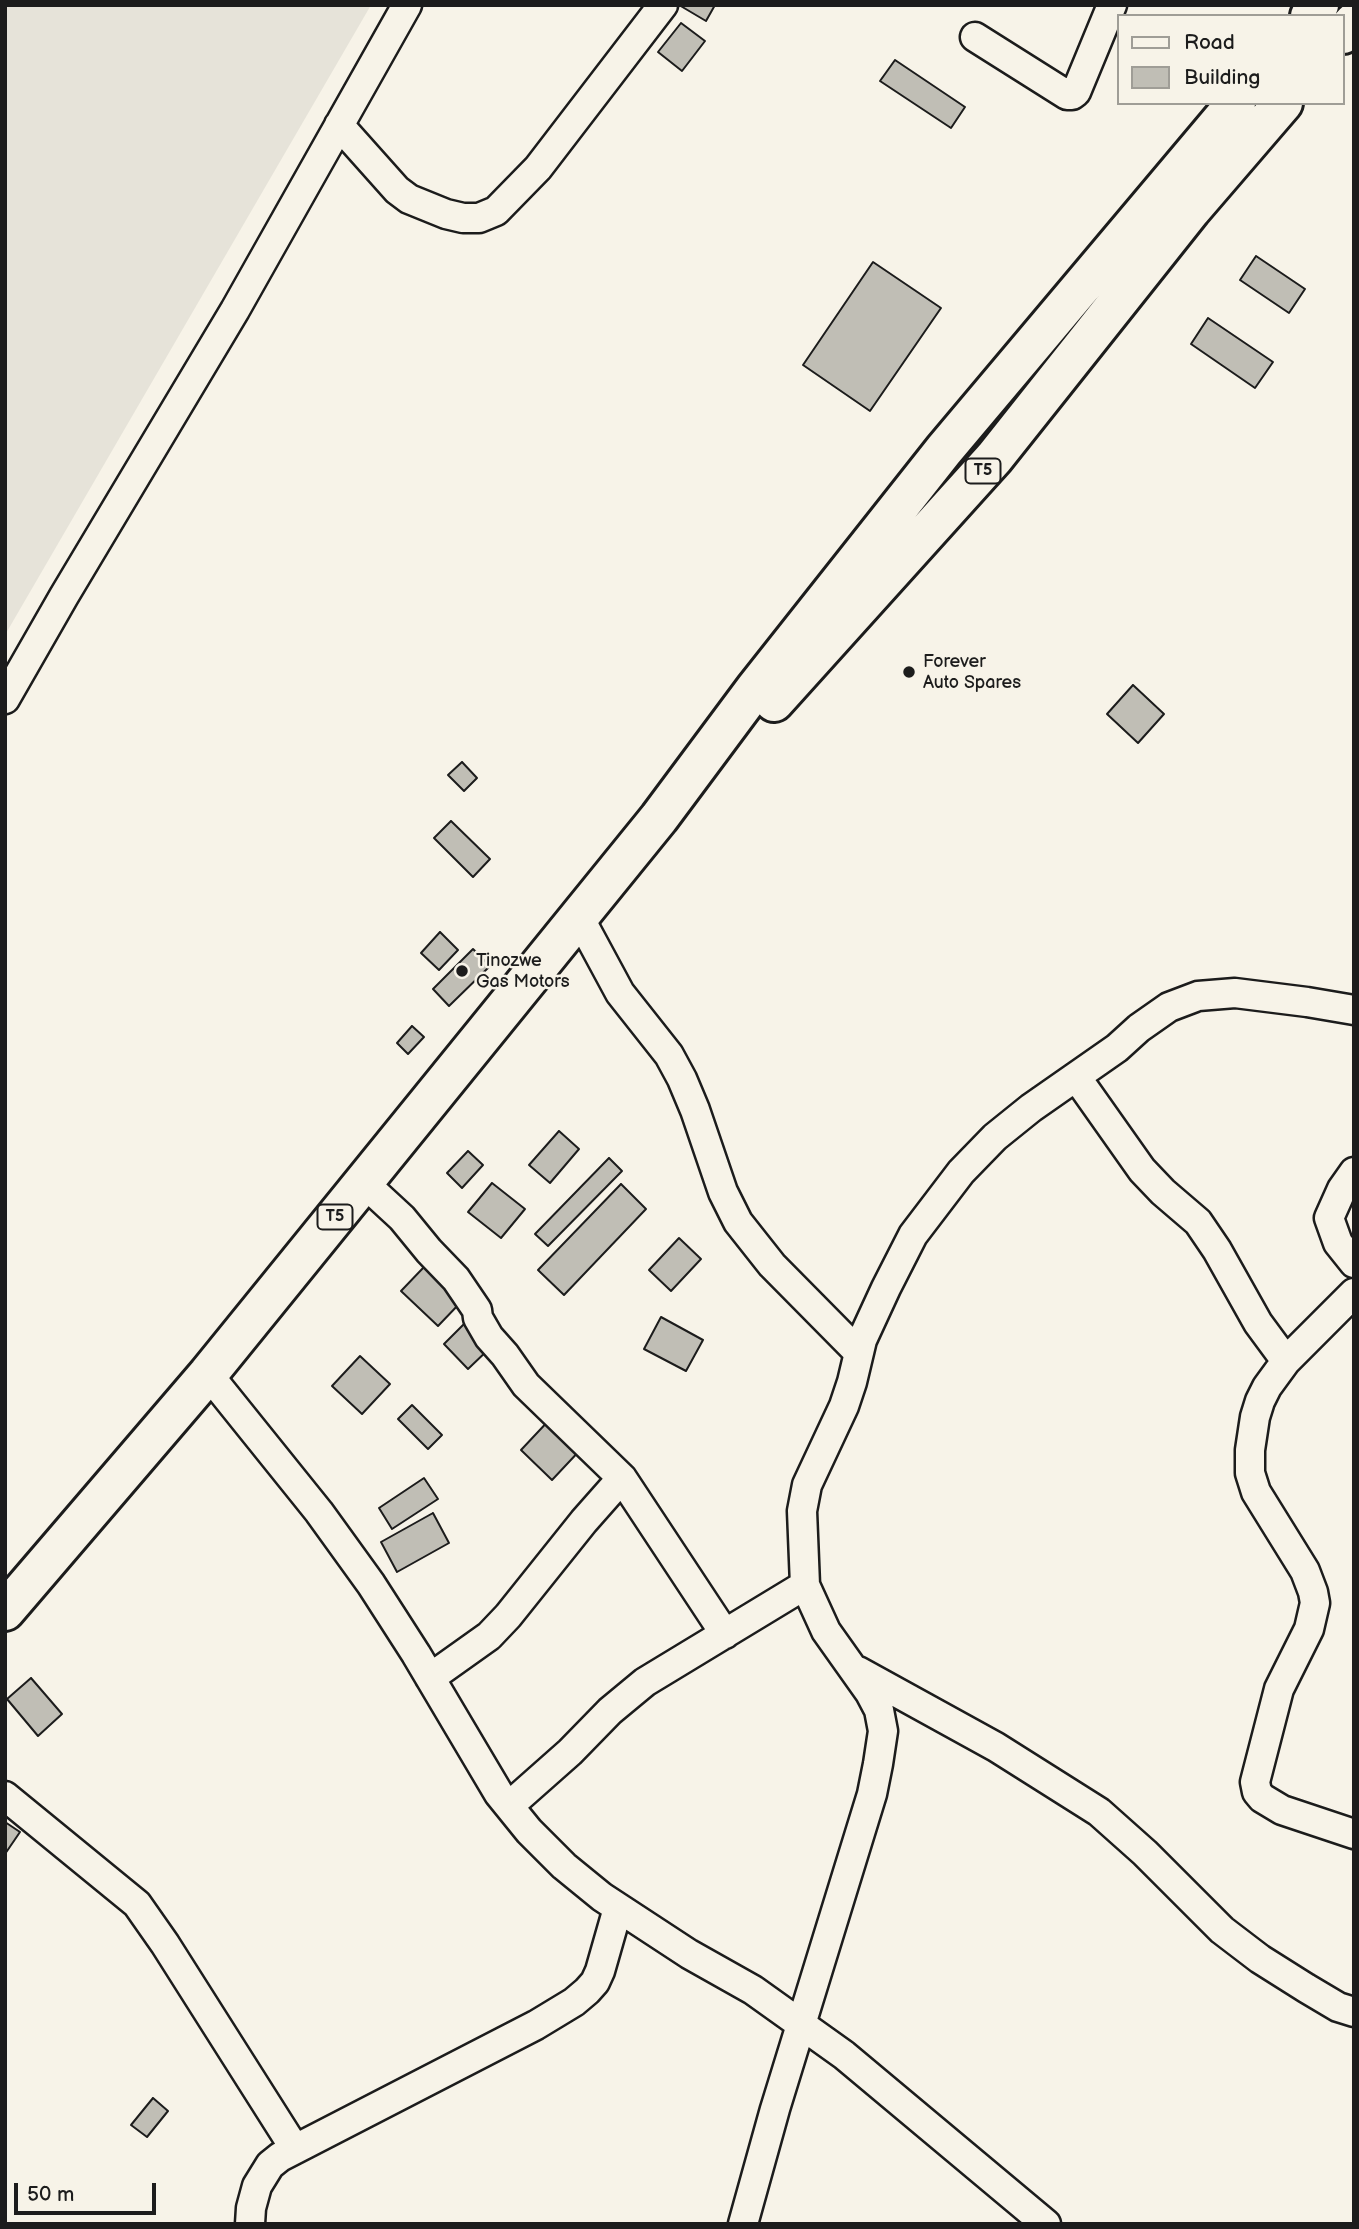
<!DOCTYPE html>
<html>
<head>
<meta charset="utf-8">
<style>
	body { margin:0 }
	#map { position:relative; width:1359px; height:2229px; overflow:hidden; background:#f7f3e8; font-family:"Balsamiq Sans",sans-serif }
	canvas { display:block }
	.frame { position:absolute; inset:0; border:7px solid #1c1c1c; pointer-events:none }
	.legend { position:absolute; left:1117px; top:14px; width:228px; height:91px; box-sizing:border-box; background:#f7f3e8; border:2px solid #9f9d96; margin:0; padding:9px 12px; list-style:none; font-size:21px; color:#1c1c1c }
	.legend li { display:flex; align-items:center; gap:14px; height:35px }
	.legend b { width:35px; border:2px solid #9f9d96 }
	.scale { position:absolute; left:14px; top:2183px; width:142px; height:32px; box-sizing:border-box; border:4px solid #1c1c1c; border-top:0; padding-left:9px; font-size:21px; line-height:24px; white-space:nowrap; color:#1c1c1c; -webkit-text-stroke:5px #f7f3e8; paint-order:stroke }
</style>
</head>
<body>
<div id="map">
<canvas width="1359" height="2229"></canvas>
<div class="frame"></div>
<ul class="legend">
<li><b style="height:9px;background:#f7f3e8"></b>Road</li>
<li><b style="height:19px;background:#c0beb5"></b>Building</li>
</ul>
<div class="scale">50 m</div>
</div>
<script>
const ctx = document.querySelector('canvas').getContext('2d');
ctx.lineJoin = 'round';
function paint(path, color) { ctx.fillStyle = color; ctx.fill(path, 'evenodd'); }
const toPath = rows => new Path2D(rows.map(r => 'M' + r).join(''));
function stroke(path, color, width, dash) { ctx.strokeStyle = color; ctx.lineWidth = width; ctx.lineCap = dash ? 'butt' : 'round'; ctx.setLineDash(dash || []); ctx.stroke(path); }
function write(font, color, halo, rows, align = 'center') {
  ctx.font = font + ' "Balsamiq Sans",sans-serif'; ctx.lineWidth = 5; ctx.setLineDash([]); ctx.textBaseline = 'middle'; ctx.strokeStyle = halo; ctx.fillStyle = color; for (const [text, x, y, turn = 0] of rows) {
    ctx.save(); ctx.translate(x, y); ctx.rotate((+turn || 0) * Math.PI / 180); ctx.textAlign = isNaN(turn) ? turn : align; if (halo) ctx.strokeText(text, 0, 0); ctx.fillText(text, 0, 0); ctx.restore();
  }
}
paint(toPath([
	[5,5,371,5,5,635]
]), '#e6e3d9');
const building = toPath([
	[679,5,715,5,706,21,679,5],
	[681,23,705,41,682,71,658,52,681,23],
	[895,60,965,107,951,128,880,81,895,60],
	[1256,256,1305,289,1289,313,1240,280,1256,256],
	[873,262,941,308,870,411,803,365,873,262],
	[1208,318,1273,362,1255,388,1191,344,1208,318],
	[1133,685,1164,714,1138,743,1107,714,1133,685],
	[462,762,477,778,464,791,448,775,462,762],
	[451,821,490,859,473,877,434,838,451,821],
	[440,932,458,950,439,970,421,953,440,932],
	[473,949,490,966,449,1006,433,989,473,949],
	[412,1026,424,1037,408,1054,397,1043,412,1026],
	[559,1131,579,1149,550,1183,529,1165,559,1131],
	[468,1151,483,1165,462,1188,447,1173,468,1151],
	[609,1158,622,1171,548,1246,535,1234,609,1158],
	[492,1183,525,1209,501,1238,468,1212,492,1183],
	[621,1184,646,1209,564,1295,538,1270,621,1184],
	[679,1238,701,1259,671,1291,649,1270,679,1238],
	[424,1267,461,1302,438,1326,401,1291,424,1267],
	[661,1317,703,1340,686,1371,644,1349,661,1317],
	[466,1322,491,1347,468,1369,444,1344,466,1322],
	[360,1356,390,1384,362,1414,332,1386,360,1356],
	[412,1405,442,1435,428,1449,398,1419,412,1405],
	[552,1417,583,1447,552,1480,521,1450,552,1417],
	[424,1478,438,1499,392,1529,379,1508,424,1478],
	[433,1513,449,1543,397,1572,381,1542,433,1513],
	[31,1678,62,1714,38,1736,7,1699,31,1678],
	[5,1822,20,1832,5,1854,5,1822],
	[153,2098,168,2111,147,2137,131,2125,153,2098]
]);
paint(building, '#c0beb5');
stroke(building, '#1c1c1c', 2);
const minor = toPath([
	[975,37,1067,95,1072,95,1076,92,1112,5],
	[339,125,397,190,409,199,446,214,463,218,479,218,496,211,538,168,663,5],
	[5,699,64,596,235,310,407,5],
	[579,917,620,993,669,1055,682,1079,695,1110,723,1192,738,1222,772,1265,858,1352],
	[1077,1078,1142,1170,1163,1192,1198,1222,1217,1250,1258,1323,1286,1361,1354,1293],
	[1354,1172,1342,1189,1329,1218,1338,1243,1354,1263],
	[363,1182,402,1218,429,1251,456,1279,477,1310,478,1318,489,1337,505,1355,526,1385,622,1478,725,1634],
	[1286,1361,1267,1387,1260,1401,1255,1417,1250,1450,1250,1473,1256,1492,1305,1571,1313,1592,1315,1603,1309,1629,1279,1689,1255,1782,1257,1792,1262,1798,1282,1810,1354,1834],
	[208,1374,319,1512,371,1584,416,1654,499,1794,529,1831,564,1866,602,1897,689,1954,753,1990,844,2055,1046,2224],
	[858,1671,996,1747,1099,1812,1145,1853,1222,1930,1260,1959,1306,1988,1338,2007,1354,2012],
	[430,1678,489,1636,508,1616,584,1521,622,1478],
	[5,1796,137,1904,165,1944,295,2149],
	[509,1806,570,1752,610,1711,645,1682,805,1585],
	[250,2224,251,2208,257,2186,270,2165,280,2157,536,2025,574,2002,587,1991,595,1982,600,1971,618,1908],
	[743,2224,775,2109,872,1794,878,1764,883,1731,879,1710,870,1693,826,1631,805,1585,802,1511,807,1485,844,1406,852,1382,862,1340,886,1288,913,1235,961,1172,995,1137,1031,1108,1117,1048,1139,1028,1169,1007,1198,996,1235,993,1307,1002,1354,1010]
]);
const highway = toPath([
	[1310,16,1319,5],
	[1343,34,1354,22],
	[774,702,994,458,1191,210,1283,103],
	[5,1611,208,1374,659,818,755,689,944,450,1236,103]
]);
stroke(minor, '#1c1c1c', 33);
stroke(highway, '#1c1c1c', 44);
stroke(minor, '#f7f3e8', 28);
stroke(highway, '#f7f3e8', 38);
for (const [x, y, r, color] of [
	[909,672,7,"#1c1c1c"],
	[462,971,7,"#1c1c1c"]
]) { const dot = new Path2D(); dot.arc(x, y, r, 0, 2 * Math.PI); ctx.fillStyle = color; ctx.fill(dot); stroke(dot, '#f7f3e8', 2.5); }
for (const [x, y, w] of [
	[983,471,35],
	[335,1217,35]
]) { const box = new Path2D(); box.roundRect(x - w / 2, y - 12.5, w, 25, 5); ctx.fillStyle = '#f7f3e8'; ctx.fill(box); stroke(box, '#1c1c1c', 2); }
write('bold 16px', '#1c1c1c', null, [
	["T5",983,471],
	["T5",335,1217]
]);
write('18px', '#1c1c1c', '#f7f3e8', [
	["Forever",923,662],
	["Auto Spares",923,683],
	["Tinozwe",476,961],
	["Gas Motors",476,982]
], 'left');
</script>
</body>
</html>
